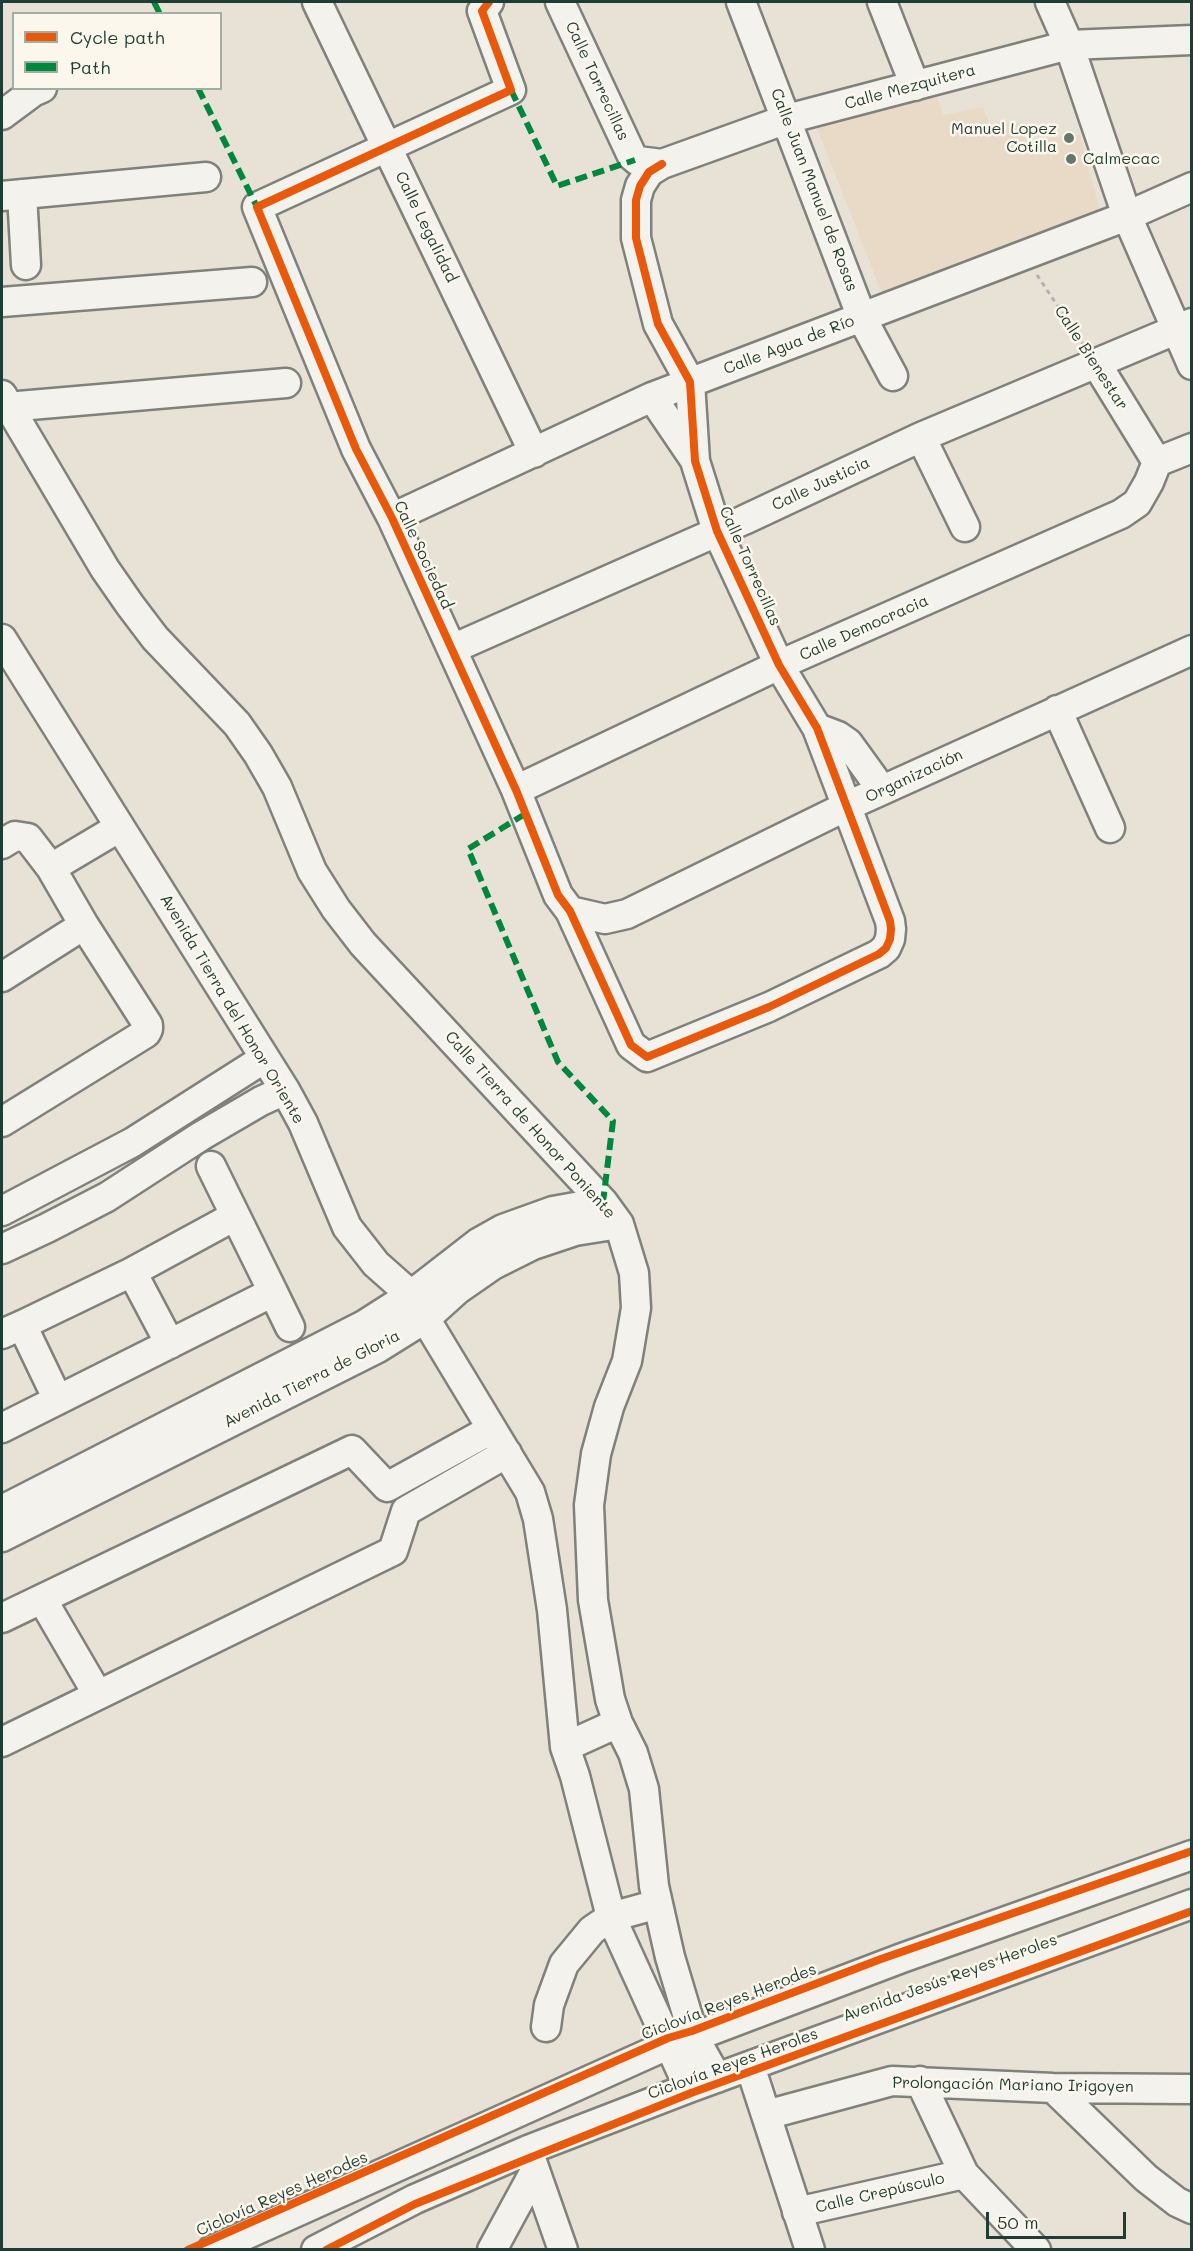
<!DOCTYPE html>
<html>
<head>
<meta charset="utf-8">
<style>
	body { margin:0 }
	#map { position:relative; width:1193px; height:2251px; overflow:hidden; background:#e8e1d6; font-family:Mali,sans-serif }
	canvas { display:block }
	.frame { position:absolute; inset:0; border:3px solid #1f3d34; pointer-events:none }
	.legend { position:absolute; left:12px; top:12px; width:210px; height:78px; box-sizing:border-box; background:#fbf7ec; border:2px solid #a3ada2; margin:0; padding:8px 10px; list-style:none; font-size:18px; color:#1f3d34 }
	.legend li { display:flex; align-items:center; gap:12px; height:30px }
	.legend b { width:30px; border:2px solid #a3ada2 }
	.scale { position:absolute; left:986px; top:2212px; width:140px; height:27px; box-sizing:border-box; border:3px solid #1f3d34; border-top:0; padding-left:8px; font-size:18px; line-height:21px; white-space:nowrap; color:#1f3d34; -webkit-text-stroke:4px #fbf7ec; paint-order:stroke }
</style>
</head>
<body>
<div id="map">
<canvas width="1193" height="2251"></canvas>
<div class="frame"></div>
<ul class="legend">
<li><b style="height:8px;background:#e8590c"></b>Cycle path</li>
<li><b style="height:8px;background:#00873e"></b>Path</li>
</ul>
<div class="scale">50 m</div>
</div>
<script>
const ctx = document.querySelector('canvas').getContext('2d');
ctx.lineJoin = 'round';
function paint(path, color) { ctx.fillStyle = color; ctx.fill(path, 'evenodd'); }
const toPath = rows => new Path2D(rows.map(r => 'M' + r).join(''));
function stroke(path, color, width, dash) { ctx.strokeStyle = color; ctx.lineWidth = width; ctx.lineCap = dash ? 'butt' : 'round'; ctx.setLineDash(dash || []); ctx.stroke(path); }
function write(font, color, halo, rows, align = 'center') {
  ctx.font = font + ' Mali,sans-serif'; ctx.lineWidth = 5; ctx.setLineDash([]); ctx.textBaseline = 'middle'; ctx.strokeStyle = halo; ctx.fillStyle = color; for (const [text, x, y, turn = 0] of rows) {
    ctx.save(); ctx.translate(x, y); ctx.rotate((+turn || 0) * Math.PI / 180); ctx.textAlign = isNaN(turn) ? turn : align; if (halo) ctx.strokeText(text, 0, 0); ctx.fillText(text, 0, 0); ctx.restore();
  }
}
paint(toPath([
	[935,91,943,115,983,107,989,124,1020,122,1026,140,1080,135,1101,215,883,296,815,123]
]), '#e8dac6');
const minor = toPath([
	[317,2,534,453],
	[489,2,482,11,511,90,257,207,356,449,392,518,516,790,558,895,570,911,631,1045,647,1057,769,1007,879,954,886,948,890,939,891,929,890,921,817,728,779,665,717,531,695,461,690,382,658,324,636,238,636,200,640,186,649,172,662,164],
	[560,2,632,156,638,161,662,164,787,119,1069,45,1192,40],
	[741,2,862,318,893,376],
	[882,2,915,86],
	[1050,2,1069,45,1127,216,1192,365],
	[2,115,33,92,42,88],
	[22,194,26,265],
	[2,196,206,177],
	[2,302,252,282],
	[1096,363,1157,462],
	[2,395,105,569,130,605,155,638,237,724,258,754,277,787,312,871,336,909,363,944,603,1202,619,1224,634,1273,636,1308,627,1361,609,1407,596,1454,589,1505,593,1600,610,1699,618,1723,633,1753,644,1789,654,1886,670,1957,694,2037,717,2078],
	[652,397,694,459],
	[7,407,286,383],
	[921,437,965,527],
	[392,518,652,397,1127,216,1192,187],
	[2,639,285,1090,303,1123,347,1227,376,1264,411,1295,530,1492,538,1519,552,1610,565,1747,575,1776,611,1917,689,2088],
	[452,649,744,520,921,437,1192,323],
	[1057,710,1110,828],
	[817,728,838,736,848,743,882,790],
	[516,790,779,665,1121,514,1137,503,1149,482,1157,462,1192,448],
	[2,844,15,836,28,838,51,868,120,827],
	[570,911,605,919,627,914,845,807,1192,650],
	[2,977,84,925],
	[2,1122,146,1033,148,1029,148,1025,84,925,51,868],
	[2,1211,133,1142,265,1058],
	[2,1249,47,1228,107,1197,201,1136,261,1101,285,1090],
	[132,1272,170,1344],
	[273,1292,290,1327],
	[22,1325,58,1400],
	[2,1334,22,1325,132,1272,235,1216],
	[2,1428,273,1292,211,1166],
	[2,1510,364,1325,411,1295,478,1243,503,1229,553,1211,603,1202],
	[2,1537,378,1348,426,1318,457,1290,493,1265,533,1245,575,1231,619,1224],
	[42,1599,98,1695],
	[2,1618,352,1450,387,1487,492,1429],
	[2,1742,393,1551,406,1511,507,1453],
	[565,1747,618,1723],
	[546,2027,549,2005,564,1964,592,1930,611,1917,658,1904],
	[750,2066,810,2250],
	[920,2081,964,2174,1036,2250],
	[1053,2088,1146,2178,1177,2202,1192,2209],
	[766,2115,892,2081,1053,2088,1192,2089],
	[528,2150,563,2250],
	[797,2212,964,2174],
	[212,2250,670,2044,694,2037,902,1958,1192,1855],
	[316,2250,415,2199,528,2150,689,2088,1192,1904],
	[492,2250,535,2171]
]);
stroke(minor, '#7f817b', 33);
stroke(toPath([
	[1037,275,1083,344]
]), '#b0b1ad', 3, [4.5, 4.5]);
stroke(minor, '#f4f2ed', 28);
stroke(toPath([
	[154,2,160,14],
	[198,88,257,207],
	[511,90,557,186,635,160],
	[525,814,468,849,558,1062,613,1121,603,1202]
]), '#00873e', 6, [12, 6]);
stroke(toPath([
	[489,2,482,11,511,90,257,207,356,449,392,518,516,790,558,895,570,911,631,1045,647,1057,769,1007,879,954,886,948,890,939,891,929,890,921,817,728,779,665,717,531,695,461,690,382,658,324,636,238,636,200,640,186,649,172,662,164],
	[188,2250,668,2038,692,2031,881,1959,1192,1851],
	[326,2250,415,2204,691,2093,1192,1911]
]), '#e8590c', 8);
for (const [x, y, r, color] of [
	[1069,138,6,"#65766d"],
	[1071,159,6,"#65766d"]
]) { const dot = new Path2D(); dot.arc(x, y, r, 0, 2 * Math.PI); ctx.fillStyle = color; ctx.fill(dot); stroke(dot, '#fbf7ec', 2); }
write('16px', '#1f3d34', '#fbf7ec', [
	["Calle Torrecillas",597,81,65],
	["Calle Mezquitera",910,87,-15],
	["Calle Juan Manuel de Rosas",814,190,69],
	["Calle Legalidad",426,227,64],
	["Calle Agua de Río",789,345,-21],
	["Calle Bienestar",1091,358,57],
	["Calle Justicia",821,484,-25],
	["Calle Sociedad",423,555,65],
	["Calle Torrecillas",750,566,66],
	["Calle Democracia",864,628,-24],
	["Organización",914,776,-25],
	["Avenida Tierra del Honor Oriente",232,1009,59],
	["Calle Tierra de Honor Poniente",530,1125,48],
	["Avenida Tierra de Gloria",312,1379,-27],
	["Avenida Jesús Reyes Heroles",950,1978,-20],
	["Ciclovía Reyes Herodes",729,2002,-21],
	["Ciclovía Reyes Heroles",733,2064,-20],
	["Prolongación Mariano Irigoyen",1013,2085,1],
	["Calle Crepúsculo",880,2193,-13],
	["Ciclovía Reyes Herodes",282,2194,-24]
]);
write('16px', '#1f3d34', '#fbf7ec', [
	["Manuel Lopez",1057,129],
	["Cotilla",1057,147],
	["Calmecac",1083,159,"left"]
], 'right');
</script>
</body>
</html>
